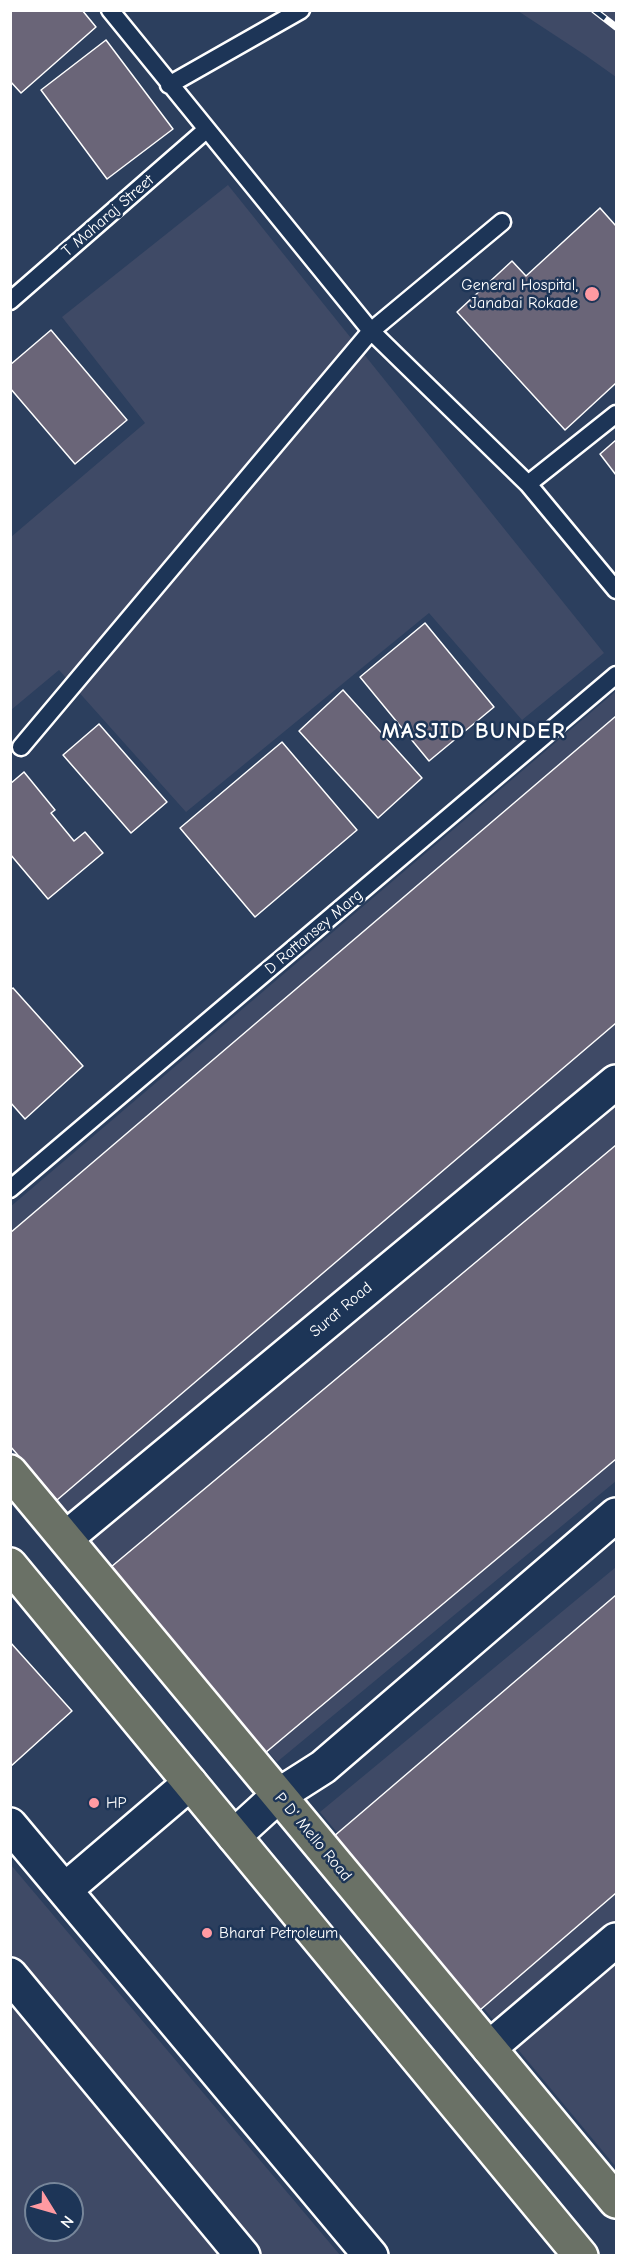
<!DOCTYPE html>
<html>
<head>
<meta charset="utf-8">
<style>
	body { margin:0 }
	#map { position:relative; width:627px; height:2266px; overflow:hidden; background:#2c3f5e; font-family:"Comic Neue",sans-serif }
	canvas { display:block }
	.frame { position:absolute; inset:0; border:12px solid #fff; pointer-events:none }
	.north { position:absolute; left:24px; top:2182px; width:60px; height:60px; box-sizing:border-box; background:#1d3557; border:2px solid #77869a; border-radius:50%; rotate:127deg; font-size:16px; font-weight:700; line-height:24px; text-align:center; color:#fff }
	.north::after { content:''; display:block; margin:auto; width:21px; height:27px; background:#ff9aa2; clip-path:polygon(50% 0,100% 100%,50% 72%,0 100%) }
</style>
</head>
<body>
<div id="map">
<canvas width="627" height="2266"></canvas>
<div class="frame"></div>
<div class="north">N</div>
</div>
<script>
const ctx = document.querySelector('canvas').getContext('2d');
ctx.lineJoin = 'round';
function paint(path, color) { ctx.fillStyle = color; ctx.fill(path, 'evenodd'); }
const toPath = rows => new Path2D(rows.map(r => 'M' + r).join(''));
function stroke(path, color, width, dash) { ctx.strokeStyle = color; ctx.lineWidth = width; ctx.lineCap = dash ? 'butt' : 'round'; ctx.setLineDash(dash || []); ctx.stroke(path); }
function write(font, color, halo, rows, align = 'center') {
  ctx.font = font + ' "Comic Neue",sans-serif'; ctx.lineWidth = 5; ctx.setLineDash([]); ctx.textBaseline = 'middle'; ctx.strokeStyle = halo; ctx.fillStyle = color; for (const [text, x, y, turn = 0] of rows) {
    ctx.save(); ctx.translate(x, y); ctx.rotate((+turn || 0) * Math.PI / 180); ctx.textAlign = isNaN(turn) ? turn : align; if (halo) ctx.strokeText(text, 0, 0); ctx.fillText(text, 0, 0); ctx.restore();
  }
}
paint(toPath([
	[518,11,616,11,616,77,585,55],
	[228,185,604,653,522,720,429,613,186,812,59,670,11,710,11,537,145,423,62,317],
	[616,691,616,1481,277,1762,11,1450,10,1207],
	[616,1567,616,2167,320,1812],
	[11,1865,340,2255,11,2255],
	[36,2194,72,2194,72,2230,36,2230]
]), '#3f4a66');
const building = toPath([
	[10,10,82,10,96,27,21,93,10,81,10,10],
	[106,40,173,129,107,179,41,90,106,40],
	[600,208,616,226,616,383,565,430,457,312,512,261,526,276,600,208],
	[51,330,127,420,75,464,10,388,10,365,51,330],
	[616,440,616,475,600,454,616,440],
	[425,623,494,707,429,761,360,677,425,623],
	[343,690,422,778,378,818,299,731,343,690],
	[616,716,616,1023,57,1500,10,1446,10,1233,616,716],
	[99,724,167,802,131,833,63,755,99,724],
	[282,742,357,830,255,917,180,828,282,742],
	[24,772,55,810,51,813,74,841,85,832,103,853,48,899,10,854,10,784,24,772],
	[13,988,83,1066,25,1119,10,1102,10,990,13,988],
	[616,1145,616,1459,265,1753,111,1567,616,1145],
	[616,1595,616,1893,480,2010,333,1837,616,1595],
	[10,1642,72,1711,10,1767,10,1642]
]);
paint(building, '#6a6578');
stroke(building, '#fff', 1.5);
const service = toPath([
	[110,10,371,331,528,484,616,590],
	[169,85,301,10],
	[10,301,206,130],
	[528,484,616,414],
	[21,747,371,331,502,222],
	[10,1189,616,675]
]);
const minor = toPath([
	[66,1538,616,1082],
	[10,1975,243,2256],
	[489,2048,616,1940]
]);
const tertiary = toPath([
	[10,1825,371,2256],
	[234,1836,279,1795,323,1767,616,1515],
	[66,1889,190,1783]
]);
const primary = toPath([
	[10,1472,616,2201],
	[10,1565,581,2256]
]);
stroke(service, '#fff', 21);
stroke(minor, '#fff', 38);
stroke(tertiary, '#fff', 38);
stroke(primary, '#fff', 38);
stroke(service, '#1d3557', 16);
stroke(minor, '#1d3557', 33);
stroke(tertiary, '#1d3557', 33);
stroke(primary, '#6a7166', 33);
const rail = toPath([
	[594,10,616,27]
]);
stroke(rail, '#fff', 7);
stroke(rail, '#1d3557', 4.5, [14]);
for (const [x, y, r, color] of [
	[592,294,8,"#ff9aa2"],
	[94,1803,6,"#ff9aa2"],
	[207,1933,6,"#ff9aa2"]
]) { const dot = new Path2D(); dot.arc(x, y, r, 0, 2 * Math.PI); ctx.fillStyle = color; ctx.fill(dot); stroke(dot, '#1d3557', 2); }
write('16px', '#fff', '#1d3557', [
	["T Maharaj Street",108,216,-41],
	["D Rattansey Marg",314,932,-40],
	["Surat Road",341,1310,-40],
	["P D' Mello Road",313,1837,50]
]);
write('16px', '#fff', '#1d3557', [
	["General Hospital,",578,285,"right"],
	["Janabai Rokade",578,303,"right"],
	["HP",106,1803],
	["Bharat Petroleum",219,1933]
], 'left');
ctx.letterSpacing = '1.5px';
write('bold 22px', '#fff', '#1d3557', [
	["MASJID BUNDER",474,732]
]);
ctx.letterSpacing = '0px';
</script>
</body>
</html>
